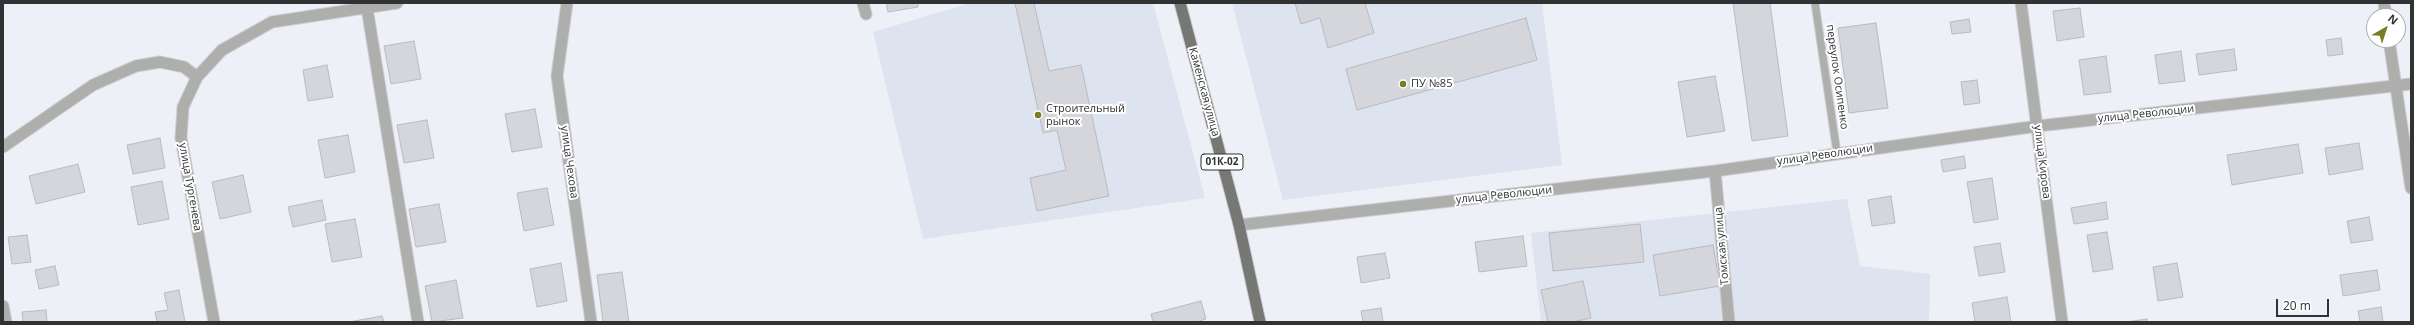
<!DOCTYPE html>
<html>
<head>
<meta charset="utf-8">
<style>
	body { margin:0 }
	#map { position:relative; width:2414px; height:325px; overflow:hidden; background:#edf0f6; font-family:"Open Sans",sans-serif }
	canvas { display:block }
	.frame { position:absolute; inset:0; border:4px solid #313234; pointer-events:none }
	.north { position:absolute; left:2366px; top:8px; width:40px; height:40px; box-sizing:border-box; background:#fff; border:1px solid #adadae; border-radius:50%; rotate:39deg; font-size:11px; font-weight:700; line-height:16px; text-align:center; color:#313234 }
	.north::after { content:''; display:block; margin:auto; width:14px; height:18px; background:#787c25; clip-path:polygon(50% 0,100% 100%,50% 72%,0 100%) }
	.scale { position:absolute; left:2276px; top:299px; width:53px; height:18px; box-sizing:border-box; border:2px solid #313234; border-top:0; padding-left:5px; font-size:12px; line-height:14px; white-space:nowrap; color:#313234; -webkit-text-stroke:3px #fff; paint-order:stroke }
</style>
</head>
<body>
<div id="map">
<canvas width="2414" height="325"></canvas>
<div class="frame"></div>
<div class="north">N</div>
<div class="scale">20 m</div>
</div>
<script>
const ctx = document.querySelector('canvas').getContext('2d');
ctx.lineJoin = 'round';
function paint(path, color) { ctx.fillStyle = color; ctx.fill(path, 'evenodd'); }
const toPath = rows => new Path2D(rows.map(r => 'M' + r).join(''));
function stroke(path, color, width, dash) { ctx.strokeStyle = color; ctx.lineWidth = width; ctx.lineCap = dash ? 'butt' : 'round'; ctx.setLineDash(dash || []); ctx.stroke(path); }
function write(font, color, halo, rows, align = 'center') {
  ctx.font = font + ' "Open Sans",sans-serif'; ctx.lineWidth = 4; ctx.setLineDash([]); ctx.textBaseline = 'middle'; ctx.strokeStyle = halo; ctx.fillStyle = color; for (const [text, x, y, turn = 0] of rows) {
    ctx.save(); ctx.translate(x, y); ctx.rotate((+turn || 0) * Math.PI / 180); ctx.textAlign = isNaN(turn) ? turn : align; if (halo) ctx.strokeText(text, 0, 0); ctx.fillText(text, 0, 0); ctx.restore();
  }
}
paint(toPath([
	[964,3,1153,3,1205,198,923,239,873,32,964,5],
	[1232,3,1542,3,1562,165,1283,200],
	[1847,199,1860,266,1930,274,1929,322,1541,322,1531,233]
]), '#dde3ef');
const building = toPath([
	[886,3,918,3,918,7,888,12,886,3],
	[1015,3,1034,3,1049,71,1081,65,1109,196,1037,211,1030,178,1066,170,1057,130,1043,133,1015,3],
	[1295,3,1365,3,1374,33,1328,48,1320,18,1301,24,1295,3],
	[1733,3,1770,3,1788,136,1752,141,1733,3],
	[2080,8,2084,37,2057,41,2053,11,2080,8],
	[1526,18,1537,60,1357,110,1346,69,1526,18],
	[1969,19,1971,32,1952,34,1950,22,1969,19],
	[1876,23,1888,108,1849,113,1838,28,1876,23],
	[2341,38,2343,54,2328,56,2326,40,2341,38],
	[414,41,421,79,391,84,384,46,414,41],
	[2234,49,2237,70,2199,75,2196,54,2234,49],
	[2181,51,2185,81,2159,84,2155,55,2181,51],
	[2106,56,2111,92,2084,95,2079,60,2106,56],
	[327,65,333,97,308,101,303,70,327,65],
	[1715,76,1725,131,1687,137,1678,82,1715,76],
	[1977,80,1980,103,1964,105,1961,82,1977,80],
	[535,109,542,147,512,152,505,114,535,109],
	[427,120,434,158,404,163,397,125,427,120],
	[348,135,355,172,325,178,318,140,348,135],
	[160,138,165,168,133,174,127,145,160,138],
	[2359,143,2363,169,2329,175,2325,148,2359,143],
	[2298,144,2303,173,2232,185,2227,155,2298,144],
	[1964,156,1966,168,1943,172,1941,160,1964,156],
	[78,164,85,192,36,204,29,176,78,164],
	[243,175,251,212,220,219,212,182,243,175],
	[1992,178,1998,219,1974,223,1967,182,1992,178],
	[162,181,169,219,138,225,131,187,162,181],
	[547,188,554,225,524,231,517,193,547,188],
	[1891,196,1895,223,1872,226,1868,200,1891,196],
	[322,200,326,220,293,227,288,207,322,200],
	[2106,202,2108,219,2074,224,2071,208,2106,202],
	[439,204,446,242,416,247,409,209,439,204],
	[2369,217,2373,240,2351,243,2347,221,2369,217],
	[355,219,362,257,332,262,325,224,355,219],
	[1640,224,1644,262,1553,271,1549,233,1640,224],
	[2107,232,2113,269,2093,272,2087,235,2107,232],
	[27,235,31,262,12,264,8,237,27,235],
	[1523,236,1527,266,1479,272,1475,242,1523,236],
	[2000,243,2005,272,1979,276,1974,247,2000,243],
	[1713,245,1720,286,1660,296,1653,255,1713,245],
	[1385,253,1390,278,1361,283,1357,257,1385,253],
	[561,263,567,301,537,307,530,269,561,263],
	[2177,263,2183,297,2158,301,2153,267,2177,263],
	[55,266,59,285,39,289,35,270,55,266],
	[2377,270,2380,290,2343,296,2340,275,2377,270],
	[622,272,629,322,603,322,597,275,622,272],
	[456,280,463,318,432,322,425,286,456,280],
	[1583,281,1591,318,1572,322,1548,322,1541,290,1583,281],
	[179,290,185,322,157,322,155,312,168,310,164,293,179,290],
	[2007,297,2011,322,1975,322,1972,303,2007,297],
	[1201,301,1206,319,1196,322,1153,322,1151,314,1201,301],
	[2381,307,2383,322,2360,322,2358,311,2381,307],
	[1381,308,1383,322,1363,322,1361,311,1381,308],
	[46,310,47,322,23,322,22,312,46,310],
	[382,316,384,322,349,322,382,316],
	[2147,319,2147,322,2126,322,2147,319]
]);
paint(building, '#d4d6dc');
stroke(building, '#b8bbc0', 1);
const service = toPath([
	[1815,3,1837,153]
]);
const minor = toPath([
	[567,3,557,76,591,322],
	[863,3,866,14],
	[2021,3,2062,322],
	[2384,3,2386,16],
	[367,8,418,322],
	[2389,40,2411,188],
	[3,147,93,85,136,66,160,62,184,67,197,77],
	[1715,171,1729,322],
	[1239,225,1715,171,2038,126,2411,84],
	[3,306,6,322],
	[214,322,181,138,183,107,197,77,222,50,272,22,397,3]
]);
const primary = toPath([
	[1180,3,1239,225,1260,322]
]);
stroke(service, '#cbced3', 9);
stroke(minor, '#cbced3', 13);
stroke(primary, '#cbced3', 13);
stroke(service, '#aeaeac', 7);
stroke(minor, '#aeaeac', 11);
stroke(primary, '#777773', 11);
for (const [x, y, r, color] of [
	[1403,84,4,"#787c25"],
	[1038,115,4,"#787c25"]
]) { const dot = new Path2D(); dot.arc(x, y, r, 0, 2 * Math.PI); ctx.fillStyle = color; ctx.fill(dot); stroke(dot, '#fff', 1.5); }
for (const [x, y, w] of [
	[1222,162,42]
]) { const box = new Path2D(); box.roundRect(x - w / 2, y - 8, w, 16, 3); ctx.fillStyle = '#fff'; ctx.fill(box); stroke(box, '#313234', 1); }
write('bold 10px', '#313234', null, [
	["01К-02",1222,162]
]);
write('11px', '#313234', '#fff', [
	["переулок Осипенко",1837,77,82],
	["Каменская улица",1204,92,75],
	["улица Революции",2146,114,-6],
	["улица Революции",1825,155,-8],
	["улица Чехова",569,162,82],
	["улица Кирова",2042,162,83],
	["улица Тургенева",190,187,80],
	["улица Революции",1504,195,-6],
	["Томская улица",1722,246,-95]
]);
write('11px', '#313234', '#fff', [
	["ПУ №85",1411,84],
	["Строительный",1046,109],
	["рынок",1046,122]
], 'left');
</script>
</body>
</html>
